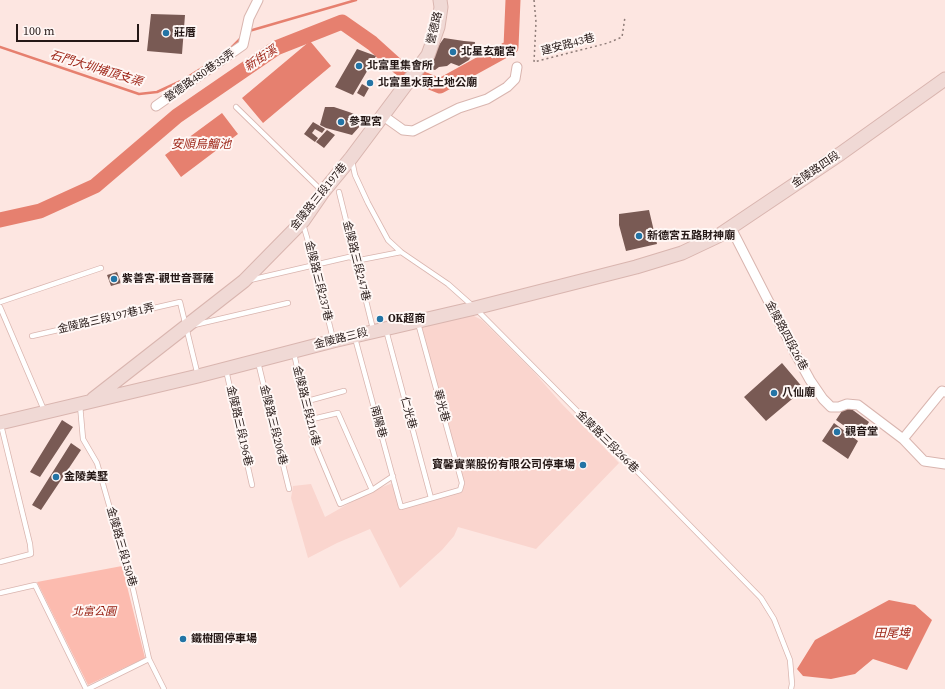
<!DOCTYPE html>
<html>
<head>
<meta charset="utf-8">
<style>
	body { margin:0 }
	#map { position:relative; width:945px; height:689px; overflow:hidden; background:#fde6e1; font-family:"Source Serif 4",serif }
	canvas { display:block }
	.scale { position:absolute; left:16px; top:24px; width:123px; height:18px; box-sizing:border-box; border:2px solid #251816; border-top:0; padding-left:5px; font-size:12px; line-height:14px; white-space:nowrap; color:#251816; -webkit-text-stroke:3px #fff7f5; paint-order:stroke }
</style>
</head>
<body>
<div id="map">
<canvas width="945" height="689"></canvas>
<div class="scale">100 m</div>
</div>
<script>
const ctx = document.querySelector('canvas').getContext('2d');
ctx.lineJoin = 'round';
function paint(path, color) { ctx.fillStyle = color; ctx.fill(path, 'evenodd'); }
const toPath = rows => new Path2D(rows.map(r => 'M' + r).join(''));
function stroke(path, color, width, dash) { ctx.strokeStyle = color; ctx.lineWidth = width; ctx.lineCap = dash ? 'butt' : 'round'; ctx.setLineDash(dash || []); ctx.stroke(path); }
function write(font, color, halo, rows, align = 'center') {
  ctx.font = font + ' "Source Serif 4","Noto Sans TC",serif'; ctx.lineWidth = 4; ctx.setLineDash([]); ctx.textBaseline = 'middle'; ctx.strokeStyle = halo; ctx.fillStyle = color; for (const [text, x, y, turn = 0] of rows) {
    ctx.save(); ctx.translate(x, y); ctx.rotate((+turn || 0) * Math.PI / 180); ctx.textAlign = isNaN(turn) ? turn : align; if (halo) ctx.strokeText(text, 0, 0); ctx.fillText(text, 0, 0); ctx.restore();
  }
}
paint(toPath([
	[465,315,474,316,482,320,533,371,561,403,619,463,536,549,458,527,454,536,442,550,400,588,370,529,337,543,308,558,291,498,293,486,311,484,325,517,371,491,393,483,399,509,463,491,440,399,420,324]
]), '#fad5ce');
paint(toPath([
	[122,566,145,658,88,685,37,582]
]), '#fcbbaf');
paint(toPath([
	[310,41,331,66,263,123,242,98],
	[222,113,238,134,181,177,165,155],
	[889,600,915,605,932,620,907,670,873,659,855,674,831,679,803,676,797,669,815,640]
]), '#e6806f');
stroke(toPath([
	[249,31,356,0],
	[0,47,139,94,157,92,183,80,213,61],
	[229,50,241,38]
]), '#e6806f', 2.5);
stroke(toPath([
	[0,220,40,211,95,186,177,116,276,48,342,22,372,43,403,71,440,86,511,47,513,0]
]), '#e6806f', 15);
paint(toPath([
	[151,14,185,15,182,54,147,51],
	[444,38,464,41,475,42,474,50,469,60,459,66,451,63,447,66,439,67,435,70,425,68,429,59],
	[357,49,376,56,353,95,335,87],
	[362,84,369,88,364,97,357,93],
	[325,107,334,107,349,112,364,118,360,126,352,135,326,128,320,125],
	[313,122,325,129,322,133,315,129,312,133,318,138,315,142,304,134],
	[327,130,335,135,324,148,316,142],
	[649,210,657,244,626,251,619,225,619,214],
	[117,272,121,283,111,286,107,275],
	[782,363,804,389,766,421,744,397],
	[846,405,869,422,860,437,836,420],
	[62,420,73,427,40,477,30,472],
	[834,423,858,441,848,459,822,441],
	[71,443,81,450,41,510,32,505]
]), '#795a54');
const lane = toPath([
	[236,107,322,191],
	[352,161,355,175,368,203,388,240,401,252,448,284,475,308,623,457,761,598,774,619,790,660,792,684,791,689],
	[339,192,373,329],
	[303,224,315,265,333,339],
	[250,280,349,257,360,260,401,252],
	[0,302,101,268],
	[0,307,44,410],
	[194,325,288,303],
	[386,330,431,498],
	[32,336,180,302,198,376],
	[355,338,401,507,460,490,462,483,418,323],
	[294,353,308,420,312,437,340,504,372,490,338,413,308,420],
	[258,362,289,489],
	[226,370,252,485],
	[304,402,344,391],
	[80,405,83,439,97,463,133,589,149,659,164,689],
	[372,490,393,476],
	[0,562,31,554,30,544,1,425],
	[0,593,35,585,86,689],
	[88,689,149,659]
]);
const street = toPath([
	[156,106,243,45,249,18,258,0],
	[382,115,403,130,413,131,459,108,487,99,507,87,515,79,517,67],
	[731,228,794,351,810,380,823,399,831,407,839,407,847,404,858,405,903,439,924,461,945,464],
	[903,439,942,391,945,392]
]);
const secondary = toPath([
	[93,399,244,281,303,221,323,192,351,158,428,55,438,27,441,7,440,0],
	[0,423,198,376,333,341,475,308,636,267,682,253,718,236,840,154,945,79]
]);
stroke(lane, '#d9b5af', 6);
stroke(street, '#d9b5af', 11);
stroke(secondary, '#d9b5af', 15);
stroke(toPath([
	[534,0,536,22,534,62,608,43,622,37,625,17]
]), '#8d7b77', 1.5, [2, 3]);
stroke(lane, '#fff', 4.5);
stroke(street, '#fff', 9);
stroke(secondary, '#f0d9d5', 13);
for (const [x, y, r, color] of [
	[166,33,4,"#2374a5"],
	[453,52,4,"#2374a5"],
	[359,66,4,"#2374a5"],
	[370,83,4,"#2374a5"],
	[341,122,4,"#2374a5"],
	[639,236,4,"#2374a5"],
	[114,279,4,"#2374a5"],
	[380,319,4,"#2374a5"],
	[774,393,4,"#2374a5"],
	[837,432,4,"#2374a5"],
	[583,465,4,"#2374a5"],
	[56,477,4,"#2374a5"],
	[183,639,4,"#2374a5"]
]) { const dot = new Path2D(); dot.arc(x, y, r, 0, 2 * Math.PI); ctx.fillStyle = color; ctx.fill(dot); stroke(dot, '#fff7f5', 1.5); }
write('11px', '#251816', '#fff7f5', [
	["營德路",435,28,-76],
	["建安路43巷",568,45,-15],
	["營德路480巷35弄",200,76,-35],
	["金陵路四段",816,170,-34],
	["金陵路三段197巷",319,197,-51],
	["金陵路三段247巷",356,261,76],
	["金陵路三段237巷",318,281,76],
	["金陵路三段197巷1弄",106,319,-13],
	["金陵路四段26巷",786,336,62],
	["金陵路三段",341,339,-14],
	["金陵路三段216巷",306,406,76],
	["華光巷",441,406,75],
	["仁光巷",408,413,75],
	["南陽巷",378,422,75],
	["金陵路三段206巷",273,425,76],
	["金陵路三段196巷",239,426,77],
	["金陵路三段266巷",607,442,45],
	["金陵路三段150巷",121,547,74]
]);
write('bold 11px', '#251816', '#fff7f5', [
	["莊厝",174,33],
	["北星玄龍宮",461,52],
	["北富里集會所",367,66],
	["北富里水頭土地公廟",378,83],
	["參聖宮",349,122],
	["新德宮五路財神廟",647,236],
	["紫善宮-觀世音菩薩",122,279],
	["OK超商",388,319],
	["八仙廟",782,393],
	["觀音堂",845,432],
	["寶馨實業股份有限公司停車場",575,465,"right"],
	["金陵美墅",64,477],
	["鐵樹園停車場",191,639]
], 'left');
write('italic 11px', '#93180a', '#fff7f5', [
	["北富公園",94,612]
]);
write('italic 12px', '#9d2315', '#fff7f5', [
	["新街溪",261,59,-33],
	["石門大圳埔頂支渠",96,69,17],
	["安順烏鰡池",201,145],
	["田尾埤",892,634]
]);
</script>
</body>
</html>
